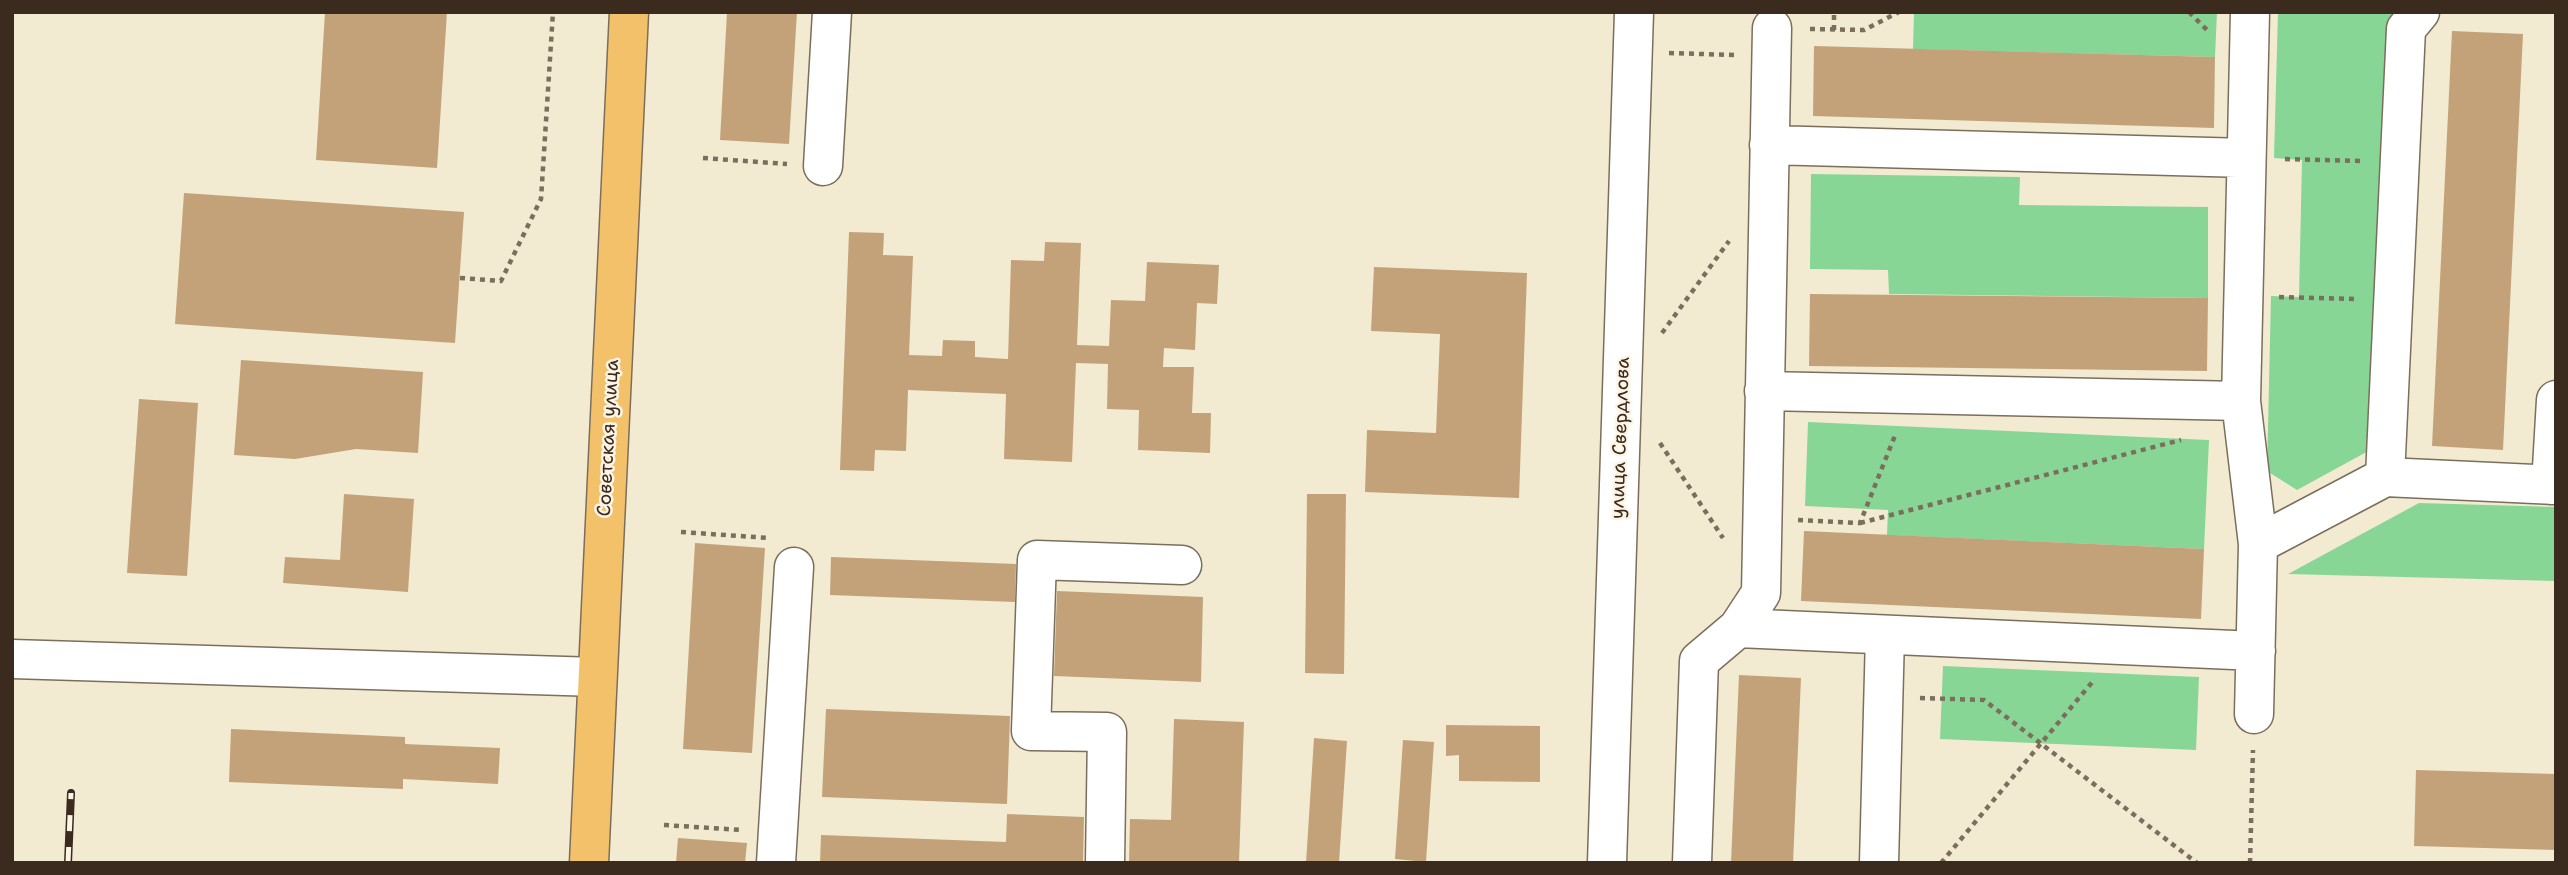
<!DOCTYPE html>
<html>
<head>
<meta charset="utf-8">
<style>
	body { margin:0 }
	#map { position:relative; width:2568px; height:875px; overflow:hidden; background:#f2ebd1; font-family:"Shantell Sans",sans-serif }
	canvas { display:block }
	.frame { position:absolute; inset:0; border:14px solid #3b2a1e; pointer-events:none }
</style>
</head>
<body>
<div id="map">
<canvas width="2568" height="875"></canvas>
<div class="frame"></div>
</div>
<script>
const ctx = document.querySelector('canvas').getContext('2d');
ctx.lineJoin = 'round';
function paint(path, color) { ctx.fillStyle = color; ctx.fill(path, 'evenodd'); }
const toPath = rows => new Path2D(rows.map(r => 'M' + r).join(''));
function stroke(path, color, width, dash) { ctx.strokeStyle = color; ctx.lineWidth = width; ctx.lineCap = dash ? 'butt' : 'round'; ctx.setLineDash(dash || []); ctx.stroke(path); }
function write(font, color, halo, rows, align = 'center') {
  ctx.font = font + ' "Shantell Sans",sans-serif'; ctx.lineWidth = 5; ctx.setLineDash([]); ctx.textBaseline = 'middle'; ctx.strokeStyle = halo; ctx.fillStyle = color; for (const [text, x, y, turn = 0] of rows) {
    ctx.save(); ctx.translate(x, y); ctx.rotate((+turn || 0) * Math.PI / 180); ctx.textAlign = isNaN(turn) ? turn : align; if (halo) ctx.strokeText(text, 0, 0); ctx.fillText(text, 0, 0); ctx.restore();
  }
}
paint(toPath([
	[1914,12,2217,12,2215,57,1913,49],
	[2278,12,2405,12,2372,449,2297,490,2267,471,2271,296,2299,297,2302,160,2274,158],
	[1811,174,2020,177,2019,205,2208,207,2208,298,1889,294,1888,270,1810,269],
	[1808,422,2209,440,2204,549,1887,535,1888,510,1805,506],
	[2419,503,2556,507,2556,581,2288,574],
	[1943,666,2199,677,2196,750,1940,739]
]), '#88d695');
paint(toPath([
	[325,12,447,12,437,168,316,160],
	[727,12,797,12,789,144,720,140],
	[2452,31,2523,34,2503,450,2432,446],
	[1814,46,2215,57,2214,128,1813,116],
	[184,193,464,212,455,343,175,324],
	[849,232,884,233,883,255,913,256,909,355,942,356,943,340,975,341,975,357,1008,359,1011,260,1044,261,1045,242,1081,243,1077,345,1109,346,1111,300,1145,301,1147,262,1219,265,1217,304,1197,303,1195,350,1164,348,1163,367,1194,367,1192,413,1211,413,1210,453,1138,450,1139,410,1107,409,1108,364,1076,363,1072,462,1004,459,1006,394,908,390,906,451,875,450,874,471,840,470],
	[1374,267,1527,273,1519,498,1365,492,1367,430,1436,433,1440,334,1371,331],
	[1810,294,2208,298,2207,371,1809,366],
	[241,360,423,372,418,453,356,449,295,459,234,455],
	[139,399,198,403,187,576,127,573],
	[344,494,414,499,408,592,283,583,285,557,340,560],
	[1307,494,1346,494,1344,674,1305,673],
	[1804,531,2204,549,2201,619,1801,601],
	[695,543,765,548,752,753,683,749],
	[831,557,1016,564,1015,602,830,595],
	[1057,591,1203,597,1201,682,1054,676],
	[1739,675,1801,678,1793,863,1731,863],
	[826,709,1010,716,1007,804,822,797],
	[1174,719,1244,722,1239,863,1129,863,1130,819,1171,820],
	[1446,725,1540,726,1540,782,1459,781,1459,755,1446,756],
	[231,729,405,737,405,744,500,748,498,784,403,779,403,789,229,782],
	[1314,738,1347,741,1339,863,1306,863],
	[1403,740,1434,742,1426,862,1395,859],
	[2416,770,2556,774,2556,850,2414,846],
	[1007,814,1084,817,1083,863,820,863,821,835,1006,842],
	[678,838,747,843,745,863,676,863]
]), '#c3a27a');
const minor = toPath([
	[2250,12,2241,401,2258,544,2254,714],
	[1769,145,2246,158],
	[823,166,832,12],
	[1764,391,2241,401],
	[2385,477,2406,29,2420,12],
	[2551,485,2556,400],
	[2258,544,2385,477,2556,485],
	[1738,628,2256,651],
	[12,659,597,677],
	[776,863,794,567],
	[1105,863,1107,732,1031,731,1037,560,1182,565],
	[1607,863,1634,12],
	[1692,863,1699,661,1738,628,1761,593,1772,28],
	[1879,863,1885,635]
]);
const major = toPath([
	[589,863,629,12]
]);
stroke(minor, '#7b6e5d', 41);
stroke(major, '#7b6e5d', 41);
stroke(toPath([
	[2189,12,2210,33],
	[1810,29,1864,30,1899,12],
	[1834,30,1834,12],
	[1669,53,1734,55],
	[703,158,787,164],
	[2285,159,2364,161],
	[460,278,501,281,541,199,553,12],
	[2279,297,2357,299],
	[1662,333,1729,241],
	[1660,443,1723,538],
	[1798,520,1860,523,1896,433],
	[1860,523,2181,440],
	[681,532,769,538],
	[1920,698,1984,700,2197,863],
	[664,825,742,830],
	[1941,863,2094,680],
	[2250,863,2253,750]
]), '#7b6e5d', 4.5, [5, 5]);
stroke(minor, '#fff', 38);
stroke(major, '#f4c16b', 38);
const rail = toPath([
	[68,863,71,793]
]);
stroke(rail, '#3b2a1e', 8);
stroke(rail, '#fcf5e5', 5, [16]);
write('19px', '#3b2a1e', '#fcf5e5', [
	["Советская улица",609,438,-87],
	["улица Свердлова",1621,438,-88]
]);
</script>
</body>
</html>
